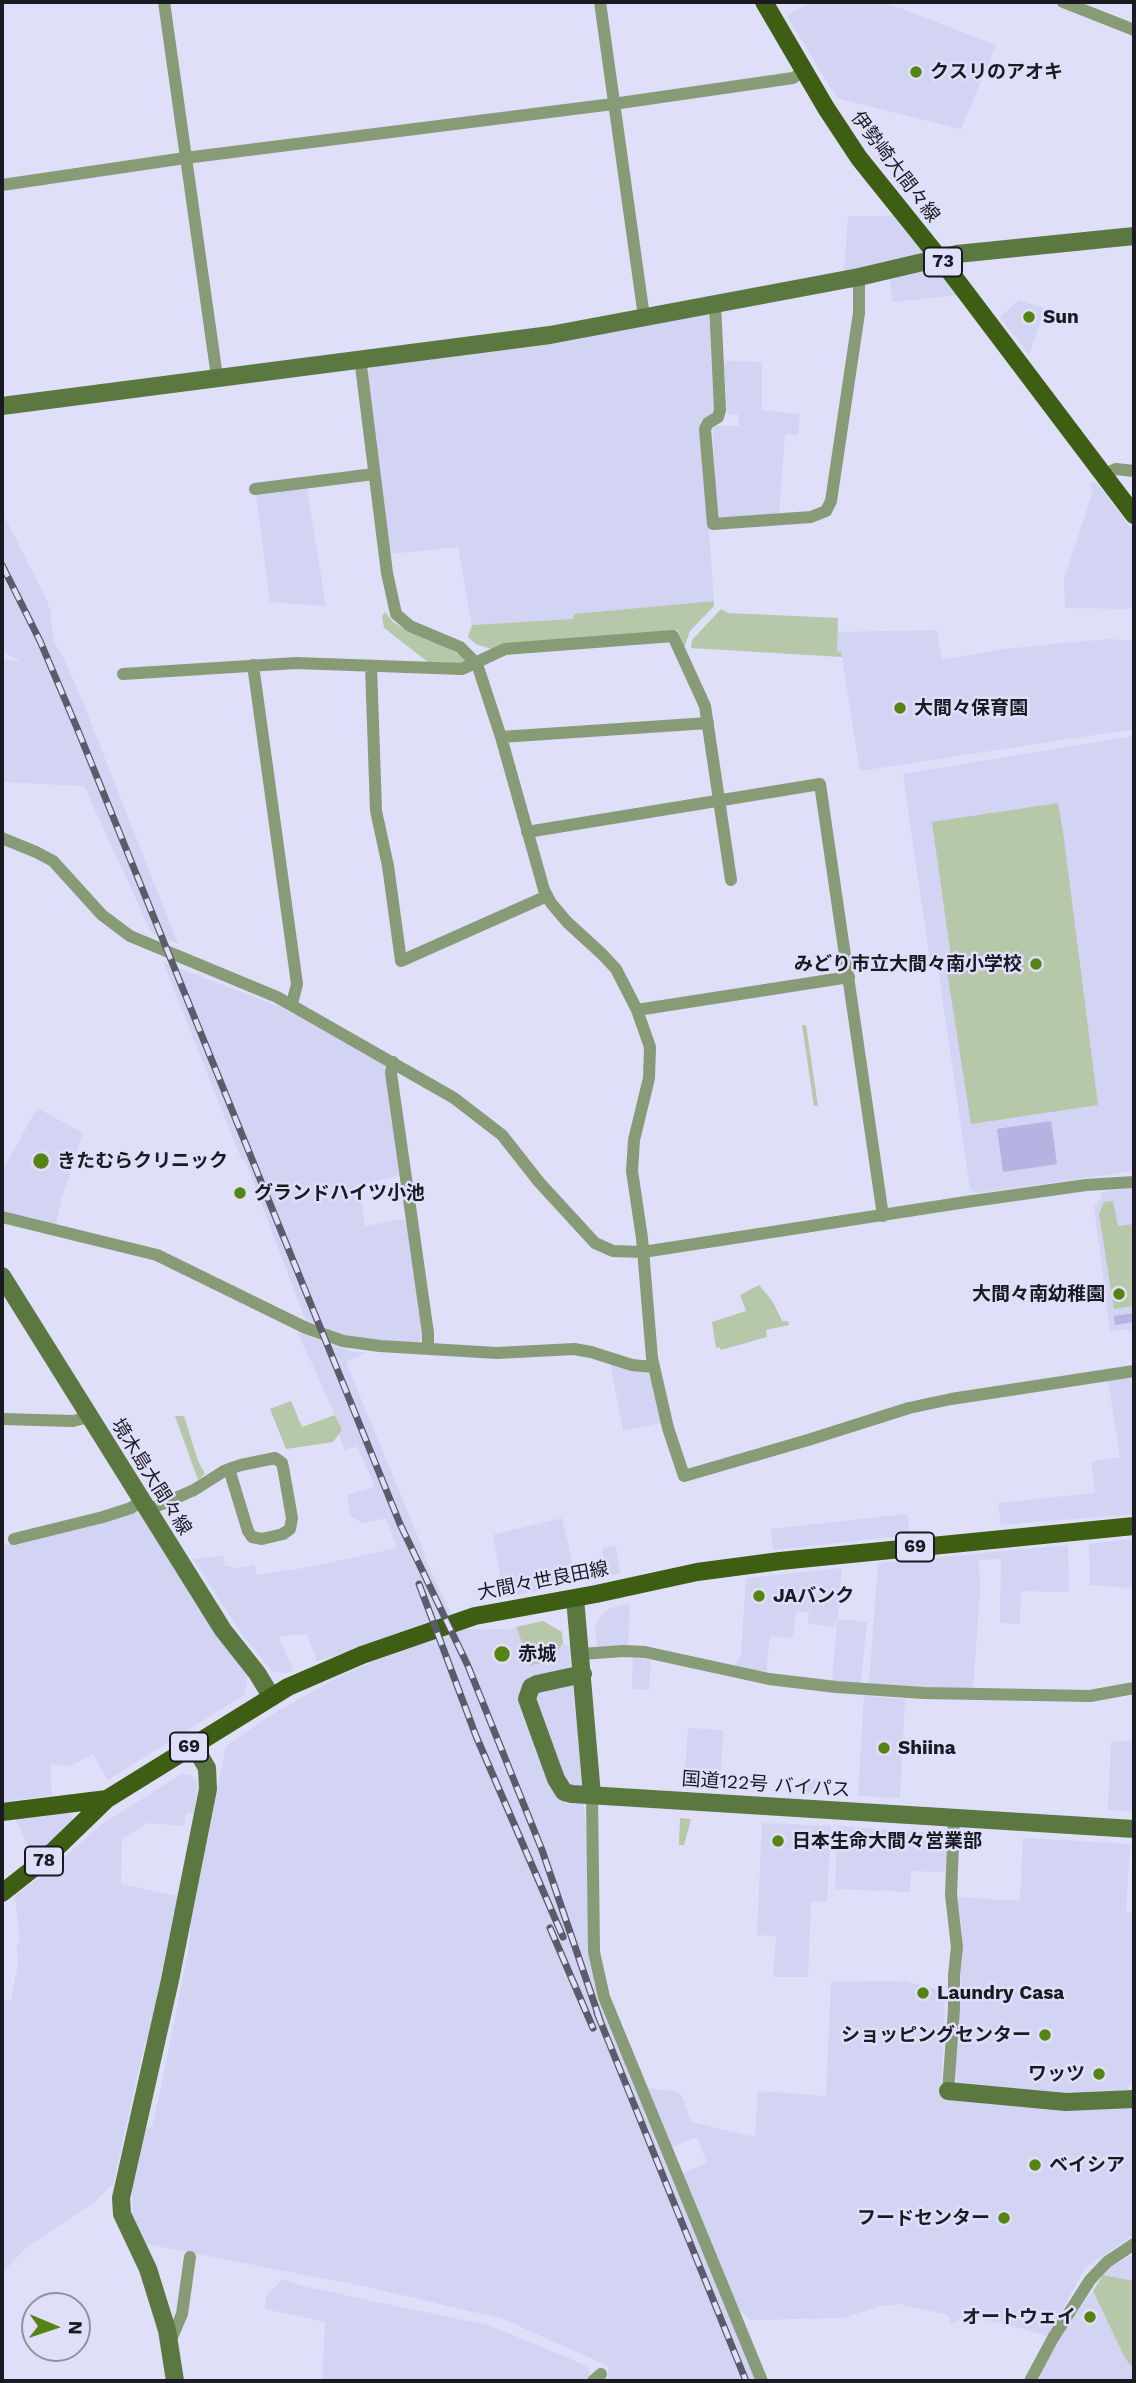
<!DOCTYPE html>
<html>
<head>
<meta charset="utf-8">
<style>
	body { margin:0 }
	#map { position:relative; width:1136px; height:2383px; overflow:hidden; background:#dfdff9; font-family:"Work Sans",sans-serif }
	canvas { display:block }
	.frame { position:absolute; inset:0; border:4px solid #1a1a23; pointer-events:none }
	.north { position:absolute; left:21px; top:2292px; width:70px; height:70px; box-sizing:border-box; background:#dfdff9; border:2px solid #9090a3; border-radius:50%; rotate:92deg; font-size:19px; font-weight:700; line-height:28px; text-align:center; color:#1a1a23 }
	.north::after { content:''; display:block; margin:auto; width:24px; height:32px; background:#558413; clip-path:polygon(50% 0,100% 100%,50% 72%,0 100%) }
</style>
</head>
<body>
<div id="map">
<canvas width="1136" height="2383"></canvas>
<div class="frame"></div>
<div class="north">N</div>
</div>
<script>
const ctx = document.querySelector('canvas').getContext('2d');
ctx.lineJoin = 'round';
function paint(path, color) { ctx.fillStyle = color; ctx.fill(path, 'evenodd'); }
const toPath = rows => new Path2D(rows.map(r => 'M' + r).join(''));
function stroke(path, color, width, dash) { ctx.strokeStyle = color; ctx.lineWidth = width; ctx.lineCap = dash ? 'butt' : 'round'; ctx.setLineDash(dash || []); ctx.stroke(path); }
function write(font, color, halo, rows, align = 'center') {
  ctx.font = font + ' "Work Sans","Noto Sans JP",sans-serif'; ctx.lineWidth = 5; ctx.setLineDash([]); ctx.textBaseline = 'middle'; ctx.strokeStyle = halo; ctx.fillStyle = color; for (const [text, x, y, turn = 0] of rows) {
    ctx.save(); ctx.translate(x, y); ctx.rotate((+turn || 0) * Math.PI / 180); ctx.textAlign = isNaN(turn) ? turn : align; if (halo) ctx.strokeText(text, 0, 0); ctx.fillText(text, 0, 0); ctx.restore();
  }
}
paint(toPath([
	[810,2,884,2,996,45,961,129,837,98,787,16],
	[848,216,893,216,925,254,844,274],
	[936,268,958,295,892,302,890,277],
	[1019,300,1045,308,1029,355,1000,317],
	[710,313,715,411,713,415,701,420,714,601,574,614,574,619,472,625,458,547,389,554,367,374,372,365],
	[727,361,762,362,762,410,800,414,798,435,785,434,779,514,721,518,716,515,713,428,715,426,739,426,738,414,729,415,727,411,724,364],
	[1090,482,1097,483,1134,533,1134,609,1065,608,1064,579,1093,491,1090,490],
	[307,489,326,606,270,602,256,495],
	[2,512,46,598,50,610,54,643,61,653,80,695,178,944,151,932,84,786,2,782,2,659,21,661,2,652],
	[937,630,942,660,997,650,1053,644,1111,639,1134,641,1134,729,860,771,841,652,837,651,837,632],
	[1134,736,1134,1171,977,1193,970,1189,937,961,930,961,903,774],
	[163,962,280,1007,385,1065,400,1175,359,1185,365,1226,403,1219,407,1221,424,1336,418,1343,370,1341,348,1337,306,1322,245,1160,242,1161],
	[37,1108,83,1133,62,1197,56,1225,2,1211,2,1172],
	[1134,1188,1134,1331,1129,1332,1128,1329,1110,1332,1094,1207,1101,1198,1101,1192],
	[298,1333,354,1352,367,1352,346,1362,425,1554,423,1555,451,1613,317,1662,307,1634,283,1636,279,1638,293,1670,284,1674,272,1671,243,1636,193,1559,223,1556,225,1566,239,1568,254,1565,257,1575,304,1568,397,1548,386,1518,360,1524,360,1521,351,1517,347,1495,375,1487,357,1446,345,1451,339,1434,342,1430],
	[610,1362,653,1376,665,1422,623,1431],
	[1131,1378,1134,1400,1134,1514,1001,1525,998,1503,1095,1493,1091,1462,1120,1457,1108,1381],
	[138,1511,216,1635,248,1676,244,1695,108,1780,93,1754,70,1766,50,1764,52,1795,2,1802,2,1546,105,1521],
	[907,1514,910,1535,773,1550,771,1529],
	[562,1518,577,1582,504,1598,493,1535],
	[1132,1539,1133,1588,1090,1585,1089,1544],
	[1068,1545,1069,1592,1021,1591,1020,1624,1000,1623,1001,1559,979,1560,980,1591,973,1691,869,1683,878,1563],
	[616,1546,620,1574,607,1576,602,1548],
	[842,1568,838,1619,867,1622,861,1682,859,1684,832,1682,837,1619,836,1619,835,1627,808,1624,809,1612,796,1612,793,1638,770,1636,766,1674,733,1668,741,1656,746,1578],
	[630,1603,628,1646,597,1647,595,1625,604,1613,610,1608],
	[543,1621,562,1632,563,1643,569,1646,587,1841,589,1947,756,2381,601,2381,608,2377,608,2366,503,2319,368,2287,146,2244,133,2219,132,2190,145,2130,152,2126,160,2093,190,1943,191,1919,226,1746,271,1715,342,1675,380,1659,466,1629,509,1629],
	[633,1658,651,1660,649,1690,632,1689],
	[864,1696,905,1699,900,1798,858,1796],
	[688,1728,723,1730,720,1787,684,1785],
	[1134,1741,1134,1811,1108,1810,1111,1742],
	[189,1774,195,1779,198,1787,193,1814,186,1813,184,1826,147,1823,122,1839,121,1884,178,1896,148,2040,145,2041,113,2184,96,2201,27,2247,2,2273,2,1999,11,2000,18,1964,17,1944,20,1942,15,1895,46,1873,101,1825,180,1775],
	[801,1778,820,1780,819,1793,800,1792],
	[70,1812,73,1820,47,1848,33,1858,15,1818],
	[762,1823,831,1826,827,1902,811,1901,808,1977,773,1977,776,1936,757,1935],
	[838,1826,947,1834,945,1872,911,1871,910,1892,835,1889],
	[1023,1838,1130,1844,1126,1911,1134,1912,1134,2075,1127,2091,1067,2095,962,2085,952,2075,962,1988,960,1977,963,1952,962,1926,957,1897,1020,1901],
	[905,1981,939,1990,945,1996,941,2099,968,2098,1134,2107,1134,2235,1085,2268,1048,2336,1001,2323,965,2316,951,2325,949,2317,945,2314,899,2304,880,2306,843,2318,751,2320,734,2305,682,2173,707,2163,697,2137,669,2148,647,2088,678,2092,682,2096,691,2122,755,2137,758,2091,826,2096,831,1982],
	[1134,2254,1134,2281,1103,2275,1108,2268],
	[282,2279,302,2286,491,2326,587,2366,590,2376,584,2381,322,2381,325,2322,265,2309,266,2297],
	[1093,2291,1125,2358,1134,2370,1134,2381,1034,2381,1057,2339]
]), '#d3d3f4');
paint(toPath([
	[714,601,714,606,690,631,684,648,678,630,523,643,491,649,476,644,468,637,472,625,573,619,574,614],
	[721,609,728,613,838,618,837,651,841,652,842,657,691,648,692,640],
	[385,612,393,622,401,627,454,651,467,661,465,666,428,662,384,628,382,616],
	[1058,803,1063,832,1098,1105,971,1124,946,965,952,964,932,822],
	[802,1025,806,1025,818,1106,814,1106],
	[1113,1201,1118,1226,1134,1224,1134,1306,1114,1309,1099,1214,1104,1202],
	[759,1285,773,1302,782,1321,788,1321,789,1325,766,1330,767,1337,721,1350,719,1347,716,1348,712,1322,746,1311,740,1295],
	[291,1401,302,1427,335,1415,342,1430,333,1442,286,1449,270,1409],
	[175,1416,184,1416,198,1461,205,1474,198,1480],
	[543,1621,562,1632,563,1643,551,1661,531,1665,516,1627],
	[680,1818,691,1819,684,1845,679,1845],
	[1103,2275,1134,2281,1134,2370,1125,2358,1093,2291]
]), '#b7c7a9');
paint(toPath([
	[1051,1121,1057,1164,1003,1172,997,1129],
	[1134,1313,1134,1322,1115,1325,1114,1316]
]), '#b4b3e2');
stroke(toPath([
	[164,2,217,377],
	[600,2,644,317],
	[1063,2,1134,30],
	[2,185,185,158,613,104,793,78,804,71],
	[715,303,720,410,718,417,708,423,705,429,713,524,811,517,826,511,831,501,859,313,859,277],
	[360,358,387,573,396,614,410,626,460,647,477,664,501,737,544,890,551,903,567,922,602,954,616,969,637,1010,650,1047,649,1078,634,1140,632,1171,642,1238,652,1358,668,1428,684,1476,808,1440,909,1408,951,1399,1134,1371],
	[1105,474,1116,469,1134,471],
	[255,489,374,474],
	[253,665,297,984,292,1004],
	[371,666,376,811,388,866,401,961,547,896],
	[123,674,296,663,462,669,505,649,673,636,705,706,731,880],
	[501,737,708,723],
	[527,832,820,784,883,1216],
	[2,838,36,852,53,861,102,915,130,936,277,997,454,1098,502,1135,539,1182,595,1243,613,1251,643,1252,966,1202,1086,1185,1134,1182],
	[637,1010,849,977],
	[393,1062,391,1073,428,1333,428,1349],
	[2,1217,157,1255,306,1328,343,1341,380,1346,497,1353,574,1349,591,1352,632,1365,653,1367],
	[2,1419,73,1421,89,1417],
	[148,1510,194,1490,224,1471,229,1469,241,1465,275,1458,282,1463,283,1467,292,1518,290,1529,283,1534,262,1539,252,1537,248,1531,229,1469],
	[14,1539,103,1517,131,1508,141,1501],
	[581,1654,623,1651,645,1652,769,1679,836,1687,924,1693,1090,1696,1134,1688],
	[592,1795,594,1952,604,1997,762,2381],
	[948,2091,954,2009,954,1975,957,1947,951,1895,954,1818],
	[170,2342,182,2314,190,2257],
	[593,2381,601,2374],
	[1030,2381,1053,2338,1090,2280,1107,2262,1134,2244]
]), '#879b76', 12);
stroke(toPath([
	[2,406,550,335,859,277,957,254,1134,236],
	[2,1276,223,1630,257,1673,271,1696],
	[575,1598,592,1795],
	[583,1674,537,1684,531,1687,527,1699,556,1779,564,1792,572,1794,1134,1829],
	[948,2091,1066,2102,1134,2099],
	[175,2381,167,2330,148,2269,122,2214,121,2198,170,1980,208,1789,207,1768,193,1744]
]), '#5c7841', 18);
stroke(toPath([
	[764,2,826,108,859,158,948,269,1134,515],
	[2,1812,107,1799,288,1687,362,1655,475,1616,596,1594,697,1572,780,1561,1134,1526],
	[2,1893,44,1860,107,1799]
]), '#3e5e14', 18);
const rail = toPath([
	[2,565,40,641,77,728,400,1524,468,1666,542,1850,600,2020],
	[419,1584,476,1736,563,1937],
	[550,1928,593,2028],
	[597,2013,746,2381]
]);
stroke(rail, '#5b5b6a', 7);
stroke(rail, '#dfdff9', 4.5, [13]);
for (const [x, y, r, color] of [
	[916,72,7,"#558413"],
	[1029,317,7,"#558413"],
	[900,708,7,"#558413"],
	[1036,964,7,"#558413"],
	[41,1161,9,"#558413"],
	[240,1193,7,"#558413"],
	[1119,1294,7,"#558413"],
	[759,1596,7,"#558413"],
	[502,1654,9,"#558413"],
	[884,1748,7,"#558413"],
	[778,1841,7,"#558413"],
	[923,1993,7,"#558413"],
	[1045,2035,7,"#558413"],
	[1099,2074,7,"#558413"],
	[1035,2165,7,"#558413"],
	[1004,2218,7,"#558413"],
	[1090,2317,7,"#558413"]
]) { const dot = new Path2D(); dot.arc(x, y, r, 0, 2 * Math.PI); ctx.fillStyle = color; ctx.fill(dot); stroke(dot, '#dfdff9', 2.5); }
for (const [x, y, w] of [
	[943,262,38],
	[915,1547,38],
	[189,1747,38],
	[44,1861,38]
]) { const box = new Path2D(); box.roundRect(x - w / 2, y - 14.5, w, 29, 5); ctx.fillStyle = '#dfdff9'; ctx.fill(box); stroke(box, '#1a1a23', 2); }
write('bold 18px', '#1a1a23', null, [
	["73",943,262],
	["69",915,1547],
	["69",189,1747],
	["78",44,1861]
]);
write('bold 19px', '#1a1a23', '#dfdff9', [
	["クスリのアオキ",930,72],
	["Sun",1043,317],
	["大間々保育園",914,708],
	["みどり市立大間々南小学校",1022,964,"right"],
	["きたむらクリニック",57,1161],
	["グランドハイツ小池",254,1193],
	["大間々南幼稚園",1105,1294,"right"],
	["JAバンク",773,1596],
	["赤城",518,1654],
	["Shiina",898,1748],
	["日本生命大間々営業部",792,1841],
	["Laundry Casa",937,1993],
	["ショッピングセンター",1031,2035,"right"],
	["ワッツ",1085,2074,"right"],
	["ベイシア",1049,2165],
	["フードセンター",990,2218,"right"],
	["オートウェイ",1076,2317,"right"]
], 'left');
write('19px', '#1a1a23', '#dfdff9', [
	["伊勢崎大間々線",895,167,53],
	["境木島大間々線",151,1477,58],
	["大間々世良田線",543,1581,-11],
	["国道122号 バイパス",766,1785,4]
]);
</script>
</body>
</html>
